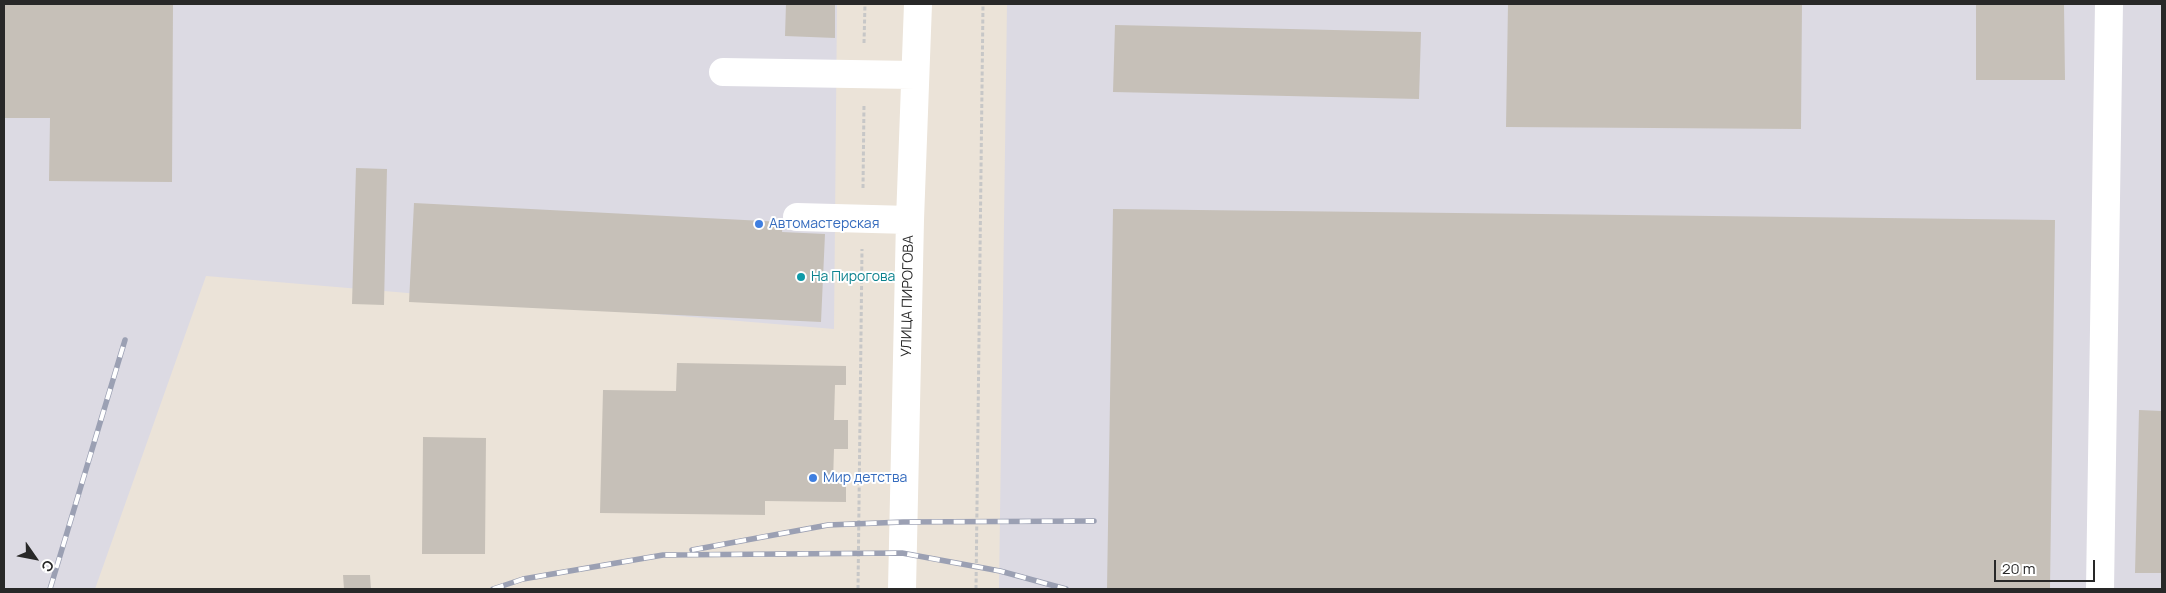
<!DOCTYPE html>
<html>
<head>
<meta charset="utf-8">
<style>
	body { margin:0 }
	#map { position:relative; width:2166px; height:593px; overflow:hidden; background:#ebe3d8; font-family:Manrope,sans-serif }
	canvas { display:block }
	.frame { position:absolute; inset:0; border:5px solid #282828; pointer-events:none }
	.north { position:absolute; left:10px; top:533px; width:50px; height:50px; -webkit-text-stroke:4px #fff; paint-order:stroke; rotate:123deg; font-size:14px; font-weight:700; line-height:20px; text-align:center; color:#282828 }
	.north::after { content:''; display:block; margin:auto; width:18px; height:22px; background:#282828; clip-path:polygon(50% 0,100% 100%,50% 72%,0 100%) }
	.scale { position:absolute; left:1994px; top:560px; width:101px; height:22px; box-sizing:border-box; border:2px solid #282828; border-top:0; padding-left:6px; font-size:15px; line-height:18px; white-space:nowrap; color:#282828; -webkit-text-stroke:4px #fff; paint-order:stroke }
</style>
</head>
<body>
<div id="map">
<canvas width="2166" height="593"></canvas>
<div class="frame"></div>
<div class="north">С</div>
<div class="scale">20 m</div>
</div>
<script>
const ctx = document.querySelector('canvas').getContext('2d');
ctx.lineJoin = 'round';
function paint(path, color) { ctx.fillStyle = color; ctx.fill(path, 'evenodd'); }
const toPath = rows => new Path2D(rows.map(r => 'M' + r).join(''));
function stroke(path, color, width, dash) { ctx.strokeStyle = color; ctx.lineWidth = width; ctx.lineCap = dash ? 'butt' : 'round'; ctx.setLineDash(dash || []); ctx.stroke(path); }
function write(font, color, halo, rows, align = 'center') {
  ctx.font = font + ' Manrope,sans-serif'; ctx.lineWidth = 4; ctx.setLineDash([]); ctx.textBaseline = 'middle'; ctx.strokeStyle = halo; ctx.fillStyle = color; for (const [text, x, y, turn = 0] of rows) {
    ctx.save(); ctx.translate(x, y); ctx.rotate((+turn || 0) * Math.PI / 180); ctx.textAlign = isNaN(turn) ? turn : align; if (halo) ctx.strokeText(text, 0, 0); ctx.fillText(text, 0, 0); ctx.restore();
  }
}
paint(toPath([
	[4,4,837,4,834,329,206,276,95,589,4,589],
	[1007,4,2162,4,2162,589,999,589]
]), '#dcdae3');
paint(toPath([
	[4,4,173,4,172,182,49,181,50,118,4,118],
	[786,4,835,4,835,38,785,36],
	[1508,4,1802,4,1801,129,1506,127],
	[1976,4,2064,4,2065,80,1976,80],
	[1115,25,1421,32,1419,99,1113,92],
	[356,168,387,169,384,305,352,304],
	[414,203,783,222,782,232,825,234,821,322,409,302],
	[1113,209,2055,220,2050,589,1107,589],
	[677,363,846,366,846,385,835,385,834,420,848,420,848,449,834,449,833,482,846,482,846,502,765,501,765,515,600,513,603,390,676,391],
	[2139,410,2162,411,2162,573,2135,573],
	[423,437,486,438,485,554,422,554],
	[343,575,370,575,371,589,344,589]
]), '#c6c0b8');
stroke(toPath([
	[864,43,865,4],
	[863,188,864,104],
	[858,589,862,249],
	[976,589,983,4]
]), '#c7c7c7', 3, [4, 2.5]);
stroke(toPath([
	[723,72,915,75],
	[797,217,910,220],
	[902,589,910,220,918,4],
	[2100,589,2109,4]
]), '#fff', 28);
const rail = toPath([
	[692,550,828,525,903,522,1094,521],
	[50,589,125,340],
	[493,589,523,579,663,555,902,553,1000,571,1066,589]
]);
stroke(rail, '#9ba0b3', 5.5);
stroke(rail, '#fff', 4, [11]);
for (const [x, y, r, color] of [
	[759,224,5,"#3f7fe0"],
	[801,277,5,"#0f9aa8"],
	[813,478,5,"#3f7fe0"]
]) { const dot = new Path2D(); dot.arc(x, y, r, 0, 2 * Math.PI); ctx.fillStyle = color; ctx.fill(dot); stroke(dot, '#fff', 2); }
write('14px', '#366cbe', '#fff', [
	["Автомастерская",769,224],
	["Мир детства",823,478]
], 'left');
write('14px', '#0d838f', '#fff', [
	["На Пирогова",811,277]
], 'left');
write('14px', '#282828', '#fff', [
	["УЛИЦА ПИРОГОВА",908,296,-89]
]);
</script>
</body>
</html>
